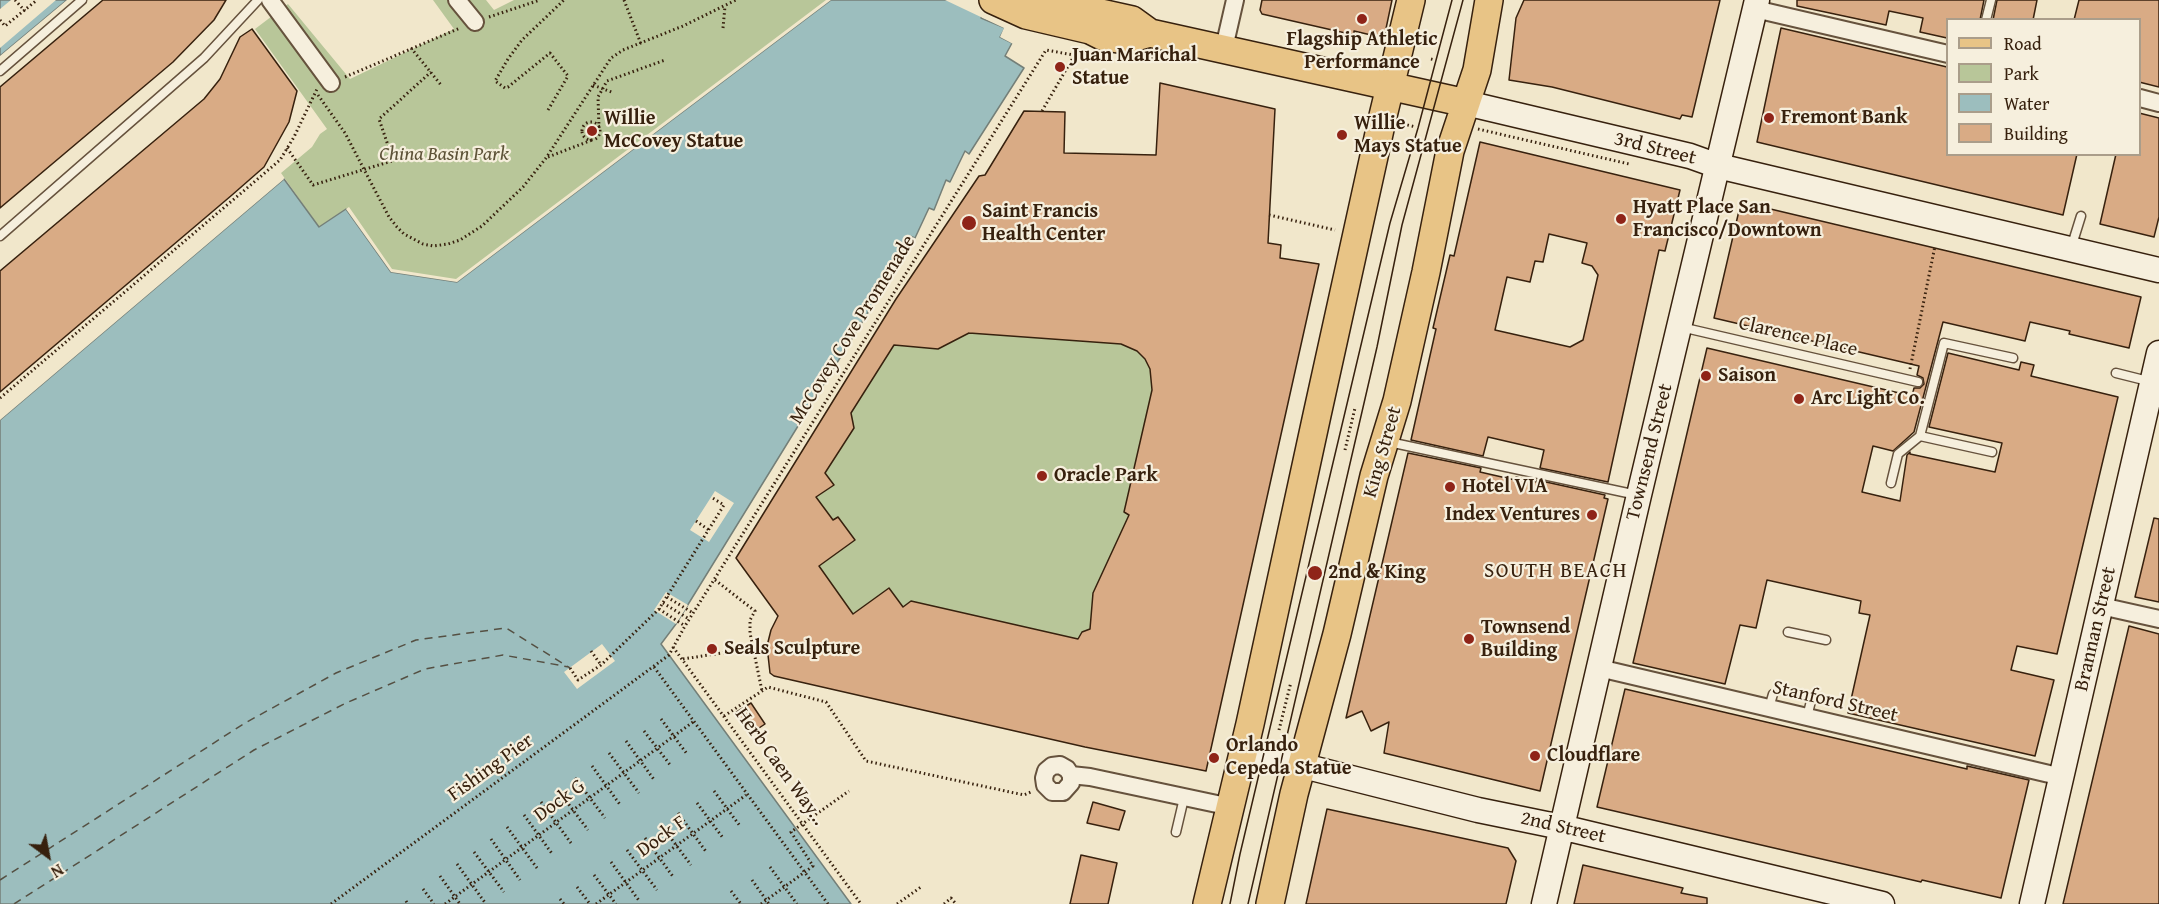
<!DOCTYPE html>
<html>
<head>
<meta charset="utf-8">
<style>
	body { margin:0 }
	#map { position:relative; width:2159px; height:904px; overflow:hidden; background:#f1e7cb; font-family:"Gentium Book Plus",serif }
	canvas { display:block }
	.legend { position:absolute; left:1946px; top:18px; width:195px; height:138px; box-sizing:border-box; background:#f6efdd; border:2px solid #aa9d8a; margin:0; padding:8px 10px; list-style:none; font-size:18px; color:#37210e }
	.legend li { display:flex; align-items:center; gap:12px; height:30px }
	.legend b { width:30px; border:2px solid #aa9d8a }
	.north { position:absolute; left:18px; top:826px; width:60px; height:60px; -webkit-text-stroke:4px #f6efdd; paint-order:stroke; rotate:148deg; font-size:16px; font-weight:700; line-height:24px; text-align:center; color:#37210e }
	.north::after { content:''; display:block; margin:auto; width:21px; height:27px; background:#37210e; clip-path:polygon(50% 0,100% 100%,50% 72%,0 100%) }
</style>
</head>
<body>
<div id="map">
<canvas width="2159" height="904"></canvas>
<ul class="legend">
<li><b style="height:8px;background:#e8c486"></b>Road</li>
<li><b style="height:16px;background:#b8c699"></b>Park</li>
<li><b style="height:16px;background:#9cbebe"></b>Water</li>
<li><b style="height:16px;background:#d9ab85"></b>Building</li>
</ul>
<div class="north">N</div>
</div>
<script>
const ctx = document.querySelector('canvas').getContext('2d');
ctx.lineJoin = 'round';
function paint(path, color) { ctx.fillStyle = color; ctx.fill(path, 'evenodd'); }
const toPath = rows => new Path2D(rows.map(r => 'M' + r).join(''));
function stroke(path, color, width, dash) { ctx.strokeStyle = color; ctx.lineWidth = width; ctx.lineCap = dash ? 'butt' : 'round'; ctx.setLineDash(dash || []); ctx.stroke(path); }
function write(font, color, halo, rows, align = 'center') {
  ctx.font = font + ' "Gentium Book Plus",serif'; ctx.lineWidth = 4.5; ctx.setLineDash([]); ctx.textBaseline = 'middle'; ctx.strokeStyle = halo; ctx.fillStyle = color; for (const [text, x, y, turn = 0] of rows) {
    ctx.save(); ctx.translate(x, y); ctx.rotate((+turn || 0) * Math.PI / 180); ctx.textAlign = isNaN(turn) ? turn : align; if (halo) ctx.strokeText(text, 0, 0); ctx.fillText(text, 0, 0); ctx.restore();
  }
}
paint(toPath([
	[433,0,486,0,494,10,514,0,831,0,457,282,391,272,346,209,319,227,281,173,312,147,320,134,327,129,255,29,288,4,350,79,454,29],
	[968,209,1281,287,1286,259,1319,264,1206,771,868,657,777,534]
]), '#b8c699');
const water = toPath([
	[0,0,67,0,0,56,0,0],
	[831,0,989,0,981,18,1005,28,1000,37,1012,43,1005,56,1024,68,969,154,965,151,950,182,946,180,934,210,929,208,915,238,910,236,898,265,893,263,880,293,676,624,661,644,851,904,0,904,0,420,284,179,319,227,346,209,391,272,457,282,831,0]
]);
paint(water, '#9cbebe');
stroke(water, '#747f78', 1.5);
paint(toPath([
	[11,0,56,0,0,48,0,9],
	[67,0,70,0,69,2,0,59,0,56],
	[826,0,831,0,457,282,391,272,346,209,349,207,392,269,456,279],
	[945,0,992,0,985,16,1007,26,1004,36,1014,41,1015,45,1000,37,1004,28],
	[282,176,284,179,0,420,0,416],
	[715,491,734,503,709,542,690,530],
	[666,592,688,605,676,624,654,610],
	[602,644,615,661,577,689,564,672]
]), '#f1e7cb');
stroke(toPath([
	[0,880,245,723,336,673,416,640,506,628,570,668],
	[14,904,254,750,346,703,425,669,503,655,569,667]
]), '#555043', 1.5, [8, 6]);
const building = toPath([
	[103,0,226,0,214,20,173,62,0,208,0,87,103,0],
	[1262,0,1392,0,1384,38,1354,31,1354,35,1262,14,1260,10,1262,0],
	[1524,0,1720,0,1692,117,1682,115,1680,119,1552,87,1509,80,1516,18,1524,0],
	[1797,0,1984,0,1980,20,1947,20,1947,38,1920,32,1923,18,1889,11,1886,25,1797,6,1797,0],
	[1997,0,2037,0,2033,20,1993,20,1997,0],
	[2079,0,2159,0,2159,87,2139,82,2139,20,2074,20,2079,0],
	[1781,28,1947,67,1947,154,2077,154,2063,215,1757,142,1781,28],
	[252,29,297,91,289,122,264,167,232,195,0,392,0,271,204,99,220,79,240,37,252,29],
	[1160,83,1275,109,1268,243,1281,245,1280,258,1319,264,1206,771,1085,747,774,676,770,673,767,646,771,630,778,616,736,558,896,299,979,176,985,175,1024,111,1065,112,1064,153,1156,155,1160,83],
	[969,333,1121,344,1137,351,1145,359,1150,369,1152,390,1124,512,1129,515,1093,593,1090,629,1082,632,1078,639,911,601,903,607,889,588,853,614,819,566,855,540,838,517,833,520,816,497,834,485,825,473,854,428,851,413,894,345,938,349,969,333],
	[2139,113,2159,118,2159,217,2154,237,2100,224,2116,154,2139,154,2139,113],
	[1480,142,1680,190,1665,251,1659,250,1608,482,1540,468,1544,450,1488,437,1483,456,1411,440,1436,329,1433,328,1450,255,1454,256,1480,142],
	[1549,234,1587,243,1582,263,1592,266,1598,275,1583,340,1570,347,1495,330,1507,277,1530,282,1535,261,1543,262,1549,234],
	[1741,202,2141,297,2129,348,2069,334,2070,331,2030,322,2025,341,1943,322,1914,432,1893,451,1873,446,1862,492,1900,501,1907,455,1910,452,1910,454,1995,472,2002,443,1929,427,1948,353,2019,370,2021,362,2034,365,2031,376,2118,397,2057,654,2017,646,2011,670,2054,680,2035,756,1848,713,1870,615,1859,613,1861,601,1767,580,1756,628,1740,625,1725,684,1633,663,1707,348,1912,396,1914,388,1920,388,1924,384,1923,378,1917,375,1919,366,1714,318,1741,202],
	[1408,453,1481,468,1480,472,1515,480,1516,477,1537,482,1537,480,1605,495,1604,498,1608,499,1540,791,1384,753,1389,722,1371,731,1362,711,1346,718,1408,453],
	[2154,518,2159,519,2159,602,2135,597,2154,518],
	[2129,626,2159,634,2159,904,2063,904,2129,626],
	[1625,689,1967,769,1967,766,2029,780,2001,898,1922,880,1921,882,1597,807,1625,689],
	[751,703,765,724,750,734,735,713,751,703],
	[1093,802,1125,811,1119,830,1087,823,1093,802],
	[1327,809,1508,848,1516,861,1506,904,1306,904,1327,809],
	[1081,855,1117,863,1108,904,1070,904,1081,855],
	[1583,865,1683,888,1681,893,1707,898,1707,904,1574,904,1583,865]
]);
paint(building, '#d9ab85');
stroke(building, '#37210e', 1.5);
const lane = toPath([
	[1986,20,1991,0],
	[0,71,82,0],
	[0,236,204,58,258,0],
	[2071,248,2081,216],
	[1681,327,1918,382],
	[2116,373,2152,382],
	[1920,436,1992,452],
	[1389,442,1637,495],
	[1891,483,1898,454,1920,436,1944,343,2013,358],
	[1788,632,1826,640],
	[1769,708,1773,694],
	[1807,717,1812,697],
	[1176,832,1184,798]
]);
const street = toPath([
	[270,0,331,83],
	[457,0,475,22],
	[1755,9,1948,54],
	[1224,48,1235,0],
	[2140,98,2159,103],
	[2101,606,2159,619],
	[1599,668,2062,777],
	[1071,775,1071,783,1063,792,1052,792,1045,785,1044,778,1046,771,1052,766,1060,765,1067,769,1071,775,1090,777,1231,807]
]);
const secondary = toPath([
	[1466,103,1690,156,1718,166,2159,270],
	[1244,751,1478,810,1561,827,1882,904],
	[1544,904,1639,495,1757,0],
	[2032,904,2159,353]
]);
const primary = toPath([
	[993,0,1026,15,1090,30,1104,37,1125,40,1150,33],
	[1027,0,1052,9,1072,13,1092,11,1132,20,1150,33,1466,103],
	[1207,904,1250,724,1317,415,1382,120,1411,0],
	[1270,904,1294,794,1337,634,1374,476,1397,401,1426,272,1450,151,1477,70,1489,0]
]);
stroke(lane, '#66523d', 11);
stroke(street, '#66523d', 20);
stroke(secondary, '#37210e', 27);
stroke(primary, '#37210e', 30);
stroke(toPath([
	[15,0,25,11],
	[624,0,641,44],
	[489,17,540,0],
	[0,20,5,26,37,0],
	[723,28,725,6],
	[411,48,441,85],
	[1147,56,1170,61],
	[1431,59,1435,60],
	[345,77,460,28],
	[593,85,614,93],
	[318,95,345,133,389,217,397,227,404,234,423,244,433,246,448,244,460,240,482,226,523,187,546,158,611,58,623,50,683,26,736,0],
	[548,110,568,76,550,53,508,87,505,88,495,81,508,59,522,40,564,0],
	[1042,111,1074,56],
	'582 131a9 9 0 1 1 18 0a9 9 0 1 1-18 0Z',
	[1403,124,1416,127],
	[599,128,598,97,607,81,665,60],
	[1478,129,1629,164],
	[287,148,313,185,415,154],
	[548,157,592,140],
	[393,160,379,119,431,72],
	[1269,215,1335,230],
	[1910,369,1935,246],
	[0,398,280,160,294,137,317,89],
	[1345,450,1355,408],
	[696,521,709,530],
	[715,580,755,611,750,620,750,633,762,691],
	[667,597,693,613],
	[663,603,689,619],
	[659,609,685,626],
	[673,647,861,904],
	[591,651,601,665],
	[683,659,767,646],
	[654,667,828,904],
	[570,668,578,680,601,665,659,609,724,505,711,497],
	[724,716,768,687,826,702,866,761,1024,795,1033,791],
	[661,719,687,754],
	[1279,730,1291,682],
	[644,731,671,766],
	[626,741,655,781],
	[609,753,639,793],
	[592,766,621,806],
	[575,778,605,818],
	[558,790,588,830],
	[714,791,740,826],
	[541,802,571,843],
	[697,803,723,838],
	[678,813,707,853],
	[524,815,553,855],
	[661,825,691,865],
	[507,827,537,868],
	[645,838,674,878],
	[491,839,520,880],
	[627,850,657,890],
	[474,852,504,892],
	[611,862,640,902],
	[457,864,486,904],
	[770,867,797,904],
	[594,875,616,904],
	[440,876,460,904],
	[752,880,769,904],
	[577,887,590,904],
	[423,889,434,904],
	[731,891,741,904],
	[560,899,564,904],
	[406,901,408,904],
	[331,904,669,655,685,626,1046,50,1079,56,1081,49],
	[445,904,693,722],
	[596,904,746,795],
	[761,904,813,866,791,832,849,791],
	[897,904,921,887],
	[944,904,951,898,956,904]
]), '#37210e', 3, [1.5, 3]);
stroke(lane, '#f6efdd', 8);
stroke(street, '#f6efdd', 16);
stroke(secondary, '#f6efdd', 24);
stroke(primary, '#e8c486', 27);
stroke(toPath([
	[1230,904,1240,854,1390,223,1418,128,1452,0],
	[1248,904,1377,347,1402,225,1463,0]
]), '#37210e', 1.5);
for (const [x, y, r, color] of [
	[1362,19,6,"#8f2418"],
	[1060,67,6,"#8f2418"],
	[1769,118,6,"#8f2418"],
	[592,131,6,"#8f2418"],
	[1342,135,6,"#8f2418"],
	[1621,219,6,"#8f2418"],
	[969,223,8,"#8f2418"],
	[1706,376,6,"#8f2418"],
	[1799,399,6,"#8f2418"],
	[1042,476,6,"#8f2418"],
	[1450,487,6,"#8f2418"],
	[1592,515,6,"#8f2418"],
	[1315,573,8,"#8f2418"],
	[1469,639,6,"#8f2418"],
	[712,649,6,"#8f2418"],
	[1535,756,6,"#8f2418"],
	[1214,758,6,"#8f2418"]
]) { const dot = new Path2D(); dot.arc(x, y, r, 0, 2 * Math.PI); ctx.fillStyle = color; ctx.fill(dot); stroke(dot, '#f6efdd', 2); }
write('bold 20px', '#37210e', '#f6efdd', [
	["Flagship Athletic",1362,40,"center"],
	["Performance",1362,63,"center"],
	["Juan Marichal",1072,56],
	["Statue",1072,79],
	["Fremont Bank",1781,118],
	["Willie",604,119],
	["McCovey Statue",604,142],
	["Willie",1354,124],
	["Mays Statue",1354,147],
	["Hyatt Place San",1633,208],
	["Francisco/Downtown",1633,231],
	["Saint Francis",982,212],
	["Health Center",982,235],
	["Saison",1718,376],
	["Arc Light Co.",1811,399],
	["Oracle Park",1054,476],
	["Hotel VIA",1462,487],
	["Index Ventures",1580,515,"right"],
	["2nd & King",1328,573],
	["Townsend",1481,628],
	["Building",1481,651],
	["Seals Sculpture",724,649],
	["Orlando",1226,746],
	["Cepeda Statue",1226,769],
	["Cloudflare",1547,756]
], 'left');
write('20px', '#37210e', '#f6efdd', [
	["3rd Street",1655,149,14],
	["McCovey Cove Promenade",853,330,-58],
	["Clarence Place",1798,337,13],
	["King Street",1383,452,-74],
	["Townsend Street",1650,452,-76],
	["Brannan Street",2096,629,-77],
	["Stanford Street",1835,702,13],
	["Herb Caen Way...",780,767,54],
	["Fishing Pier",491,768,-36],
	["Dock G",560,801,-36],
	["2nd Street",1563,828,13],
	["Dock F",662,837,-36]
]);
write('italic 20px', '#5e5338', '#f6efdd', [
	["China Basin Park",444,155]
]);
ctx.letterSpacing = '1.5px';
write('21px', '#37210e', '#f6efdd', [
	["SOUTH BEACH",1556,572]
]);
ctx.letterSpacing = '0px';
</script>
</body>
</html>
